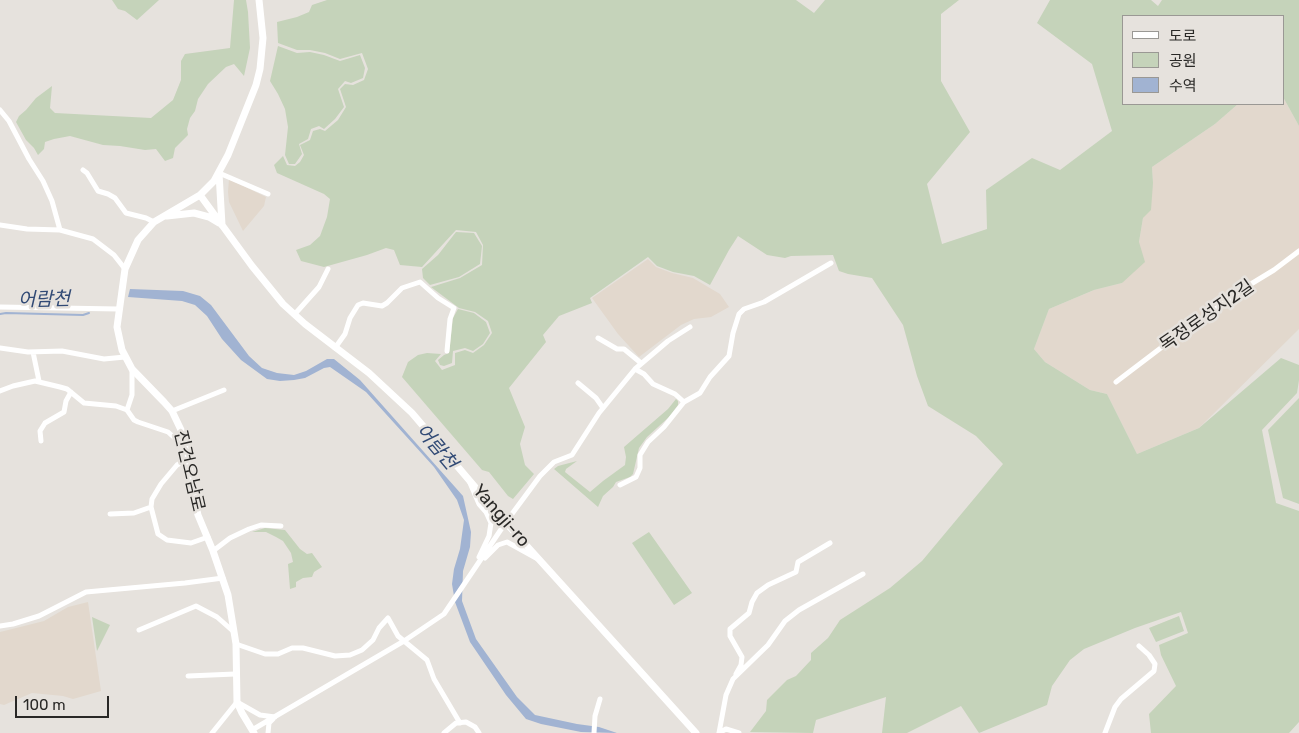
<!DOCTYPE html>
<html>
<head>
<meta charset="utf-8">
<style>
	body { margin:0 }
	#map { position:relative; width:1299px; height:733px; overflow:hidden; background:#e6e2dd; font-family:Rubik,"Noto Sans KR",sans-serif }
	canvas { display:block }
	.legend { position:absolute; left:1122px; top:15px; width:162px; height:90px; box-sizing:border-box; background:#e6e2dd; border:1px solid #9a9894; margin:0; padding:6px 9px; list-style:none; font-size:15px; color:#292826 }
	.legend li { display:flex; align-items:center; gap:10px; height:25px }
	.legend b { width:25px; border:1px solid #9a9894 }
	.scale { position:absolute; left:15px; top:696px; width:94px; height:22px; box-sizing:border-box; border:2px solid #292826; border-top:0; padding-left:6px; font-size:15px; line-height:18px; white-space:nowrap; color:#292826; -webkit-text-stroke:4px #e6e2dd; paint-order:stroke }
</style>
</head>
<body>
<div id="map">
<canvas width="1299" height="733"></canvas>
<ul class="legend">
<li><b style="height:6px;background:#fff"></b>도로</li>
<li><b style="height:14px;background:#c5d3ba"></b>공원</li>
<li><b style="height:14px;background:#a1b3d2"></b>수역</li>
</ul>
<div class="scale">100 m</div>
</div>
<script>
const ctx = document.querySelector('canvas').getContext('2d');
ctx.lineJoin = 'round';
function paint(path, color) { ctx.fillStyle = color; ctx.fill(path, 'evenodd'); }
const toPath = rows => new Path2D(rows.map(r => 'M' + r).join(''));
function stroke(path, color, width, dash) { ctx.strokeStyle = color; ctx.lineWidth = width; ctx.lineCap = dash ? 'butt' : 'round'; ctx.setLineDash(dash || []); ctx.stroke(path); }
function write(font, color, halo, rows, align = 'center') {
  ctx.font = font + ' Rubik,"Noto Sans KR",sans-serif'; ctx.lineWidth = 5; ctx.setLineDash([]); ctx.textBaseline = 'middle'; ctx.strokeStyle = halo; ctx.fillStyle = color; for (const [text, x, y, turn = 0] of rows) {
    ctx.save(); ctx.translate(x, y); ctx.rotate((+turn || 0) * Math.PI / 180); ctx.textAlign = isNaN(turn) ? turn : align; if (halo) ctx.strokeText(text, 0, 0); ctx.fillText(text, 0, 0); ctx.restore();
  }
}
paint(toPath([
	[1283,97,1299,126,1299,329,1199,428,1137,454,1107,394,1090,390,1045,362,1034,349,1049,309,1094,290,1122,283,1139,242,1143,218,1153,183,1152,167,1215,124,1238,104,1283,104],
	[229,179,266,197,264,206,243,231,229,202,228,192],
	[648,259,656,267,672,273,693,278,720,294,729,307,711,317,694,319,681,325,639,357,618,334,592,298],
	[88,602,101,691,73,699,63,696,32,693,4,705,0,704,0,632,44,621,68,607]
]), '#e2d8cd');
paint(toPath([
	[112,0,159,0,137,20,125,11,118,9],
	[234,0,246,0,248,12,250,48,244,76,234,64,226,67,208,84,198,99,195,111,190,118,187,129,188,135,175,148,173,158,165,161,156,149,145,150,120,146,103,145,70,136,54,139,45,142,44,149,38,155,34,148,26,140,16,122,19,116,26,110,36,98,52,86,50,108,55,113,151,118,173,100,181,80,181,61,185,54,230,48],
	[327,0,796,0,814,13,825,0,959,0,941,14,941,81,970,132,927,184,942,244,987,229,986,190,1032,158,1060,170,1112,131,1092,64,1037,23,1050,0,1151,0,1158,6,1162,0,1299,0,1299,126,1283,97,1283,16,1123,16,1123,104,1238,104,1215,124,1152,167,1153,183,1151,210,1143,218,1139,242,1145,262,1122,283,1094,290,1049,309,1034,349,1045,362,1090,390,1107,394,1137,454,1199,428,1281,358,1299,365,1299,380,1297,393,1262,430,1276,503,1299,511,1299,722,1289,733,1151,733,1149,714,1176,686,1161,655,1159,645,1188,633,1181,612,1135,628,1084,649,1070,660,1052,686,1047,705,979,733,961,706,907,733,882,733,886,697,816,720,813,733,750,732,766,711,767,700,787,680,796,676,811,660,811,653,828,638,840,620,890,588,922,561,1003,464,976,436,928,406,917,376,903,325,872,278,848,274,839,271,833,255,791,256,785,258,767,255,738,236,729,250,710,285,694,276,673,272,657,266,648,257,590,298,592,303,559,316,543,335,546,342,509,388,525,427,520,444,525,465,534,474,513,499,508,496,489,472,482,470,402,377,408,362,418,355,427,353,441,354,435,361,442,370,455,365,455,353,465,350,473,353,484,345,492,333,488,321,475,312,459,308,431,287,460,278,482,265,483,245,476,232,456,230,422,267,400,265,394,250,386,248,367,255,324,267,301,261,296,250,310,245,320,236,327,217,330,199,324,194,277,173,274,165,283,156,287,165,295,166,300,162,304,155,300,145,310,140,313,131,320,129,325,131,338,120,346,107,340,89,345,84,353,85,364,80,368,69,362,53,340,59,325,53,310,50,297,50,278,43,277,22,297,17,309,12,312,5],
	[278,46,297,53,310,52,324,55,340,61,360,55,365,68,363,78,351,83,345,81,338,89,344,107,335,119,324,129,319,126,311,129,308,139,299,144,302,154,295,164,289,164,285,155,288,127,285,109,278,94,270,81],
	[456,232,474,233,482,246,480,264,459,277,430,285,423,278,422,269,438,255],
	[458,309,474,313,486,322,490,333,483,344,473,351,465,348,453,351,452,363,444,366,440,365,438,360,444,355,449,353,453,318],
	[1299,398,1299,504,1283,498,1268,430],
	[676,399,678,401,678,405,669,417,647,437,639,448,633,474,630,477,616,482,613,487,603,496,598,507,554,469,558,466,577,461,566,469,565,472,590,492,603,481,625,465,626,457,624,447,668,409],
	[265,528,285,530,300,549,307,554,312,553,322,567,314,572,312,577,303,578,296,582,296,587,290,589,288,564,293,562,291,553,283,541,276,537,266,532,252,532],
	[649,532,692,593,674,605,632,543],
	[1179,616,1184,631,1156,642,1149,628],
	[92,617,110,625,97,651]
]), '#c5d3ba');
paint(toPath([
	[130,289,183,291,200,296,211,305,249,356,262,368,277,373,294,375,306,371,327,359,334,359,360,380,463,496,471,532,470,547,463,571,462,601,476,639,517,697,535,715,577,724,599,727,617,733,581,732,541,724,526,719,506,695,470,642,455,602,452,584,454,569,460,549,464,520,457,500,434,467,366,392,330,367,324,368,305,378,294,380,280,381,267,379,241,360,222,339,207,316,195,305,182,301,128,297]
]), '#a1b3d2');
stroke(toPath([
	[0,314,6,313,83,315,89,313]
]), '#a1b3d2', 2);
stroke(toPath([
	[0,110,9,121,29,159,43,181,52,201,60,230],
	[83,170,87,173,98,191,108,194,115,198,126,213,146,218,154,222],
	[219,173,268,194],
	[0,225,27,229,60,230,93,239,114,255,125,269],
	[0,307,118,309],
	[294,315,319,287,328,269],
	[598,338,617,349,624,349,641,363],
	[0,348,28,352,62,351,104,359,125,357],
	[335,348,345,334,350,318,358,305,363,303,382,306,387,303,402,288,420,282,438,298,454,308,450,319,447,351],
	[33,352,39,381],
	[635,369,644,374,653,384,675,394,684,402],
	[1116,382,1166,344,1246,287,1274,270,1299,251],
	[578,383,596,398,603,408],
	[0,391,13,386,35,381,60,387,67,389,84,403,116,406,127,410,134,420,138,422,168,432,187,449],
	[127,410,132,395,132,369],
	[172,411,224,390],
	[41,441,40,431,45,423,64,412,66,401,71,392],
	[189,458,177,465,161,484,152,499,151,507,158,534,167,540,191,543,208,537],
	[470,483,479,504,486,512,491,523,489,536,479,557],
	[620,485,636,477,640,468,640,455,648,442,664,427,684,402,700,393,710,377,729,356,733,333,739,314,744,309,764,302,831,263],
	[110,514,134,513,151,507],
	[213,551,230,538,249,529,261,525,281,526],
	[485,558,498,545,507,542,536,558],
	[0,626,13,624,39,616,86,592,185,583,223,578],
	[139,630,196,606,217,617,234,632],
	[236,644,265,654,278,654,292,648,303,648,335,656,350,655,362,650,373,640,379,628,388,618,398,636,427,660,434,679,460,723],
	[736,674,741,665,742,657,730,636,730,629,749,613,752,602,757,593,768,585,796,572,798,562,830,543],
	[188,676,235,674],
	[252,730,404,641,444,614,506,522,540,476,554,462,572,455,599,413,635,369,668,341,690,327],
	[212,733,237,702,260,715,275,717],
	[268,733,269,723,273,719],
	[444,733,456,723,466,722,475,727,479,733],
	[594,733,595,716,600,699],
	[719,733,726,695,733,679,768,645,785,621,799,610,863,574],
	[719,733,726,729,739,733],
	[1105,733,1115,707,1121,699,1154,671,1155,664,1149,655,1139,646]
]), '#fff', 5);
stroke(toPath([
	[219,173,222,225],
	[200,195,252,266,283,304,305,324,369,373,412,413,498,514,696,733],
	[167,216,194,213,209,217,219,223],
	[254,733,242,713,237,702,236,644,228,595,213,551,198,515,191,485,188,453,182,432,172,411,164,402,132,369,122,350,117,327,125,269,138,240,154,222,200,195,214,181,228,155,256,85,260,69,263,38,259,0]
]), '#fff', 7);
write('18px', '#292826', '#e6e2dd', [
	["독정로성지2길",1207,316,-35],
	["진건오남로",189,471,77],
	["Yangji-ro",501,516,49]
]);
write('italic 19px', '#314a75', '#e6e2dd', [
	["어람천",44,300,-1],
	["어람천",436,447,50]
]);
</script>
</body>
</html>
